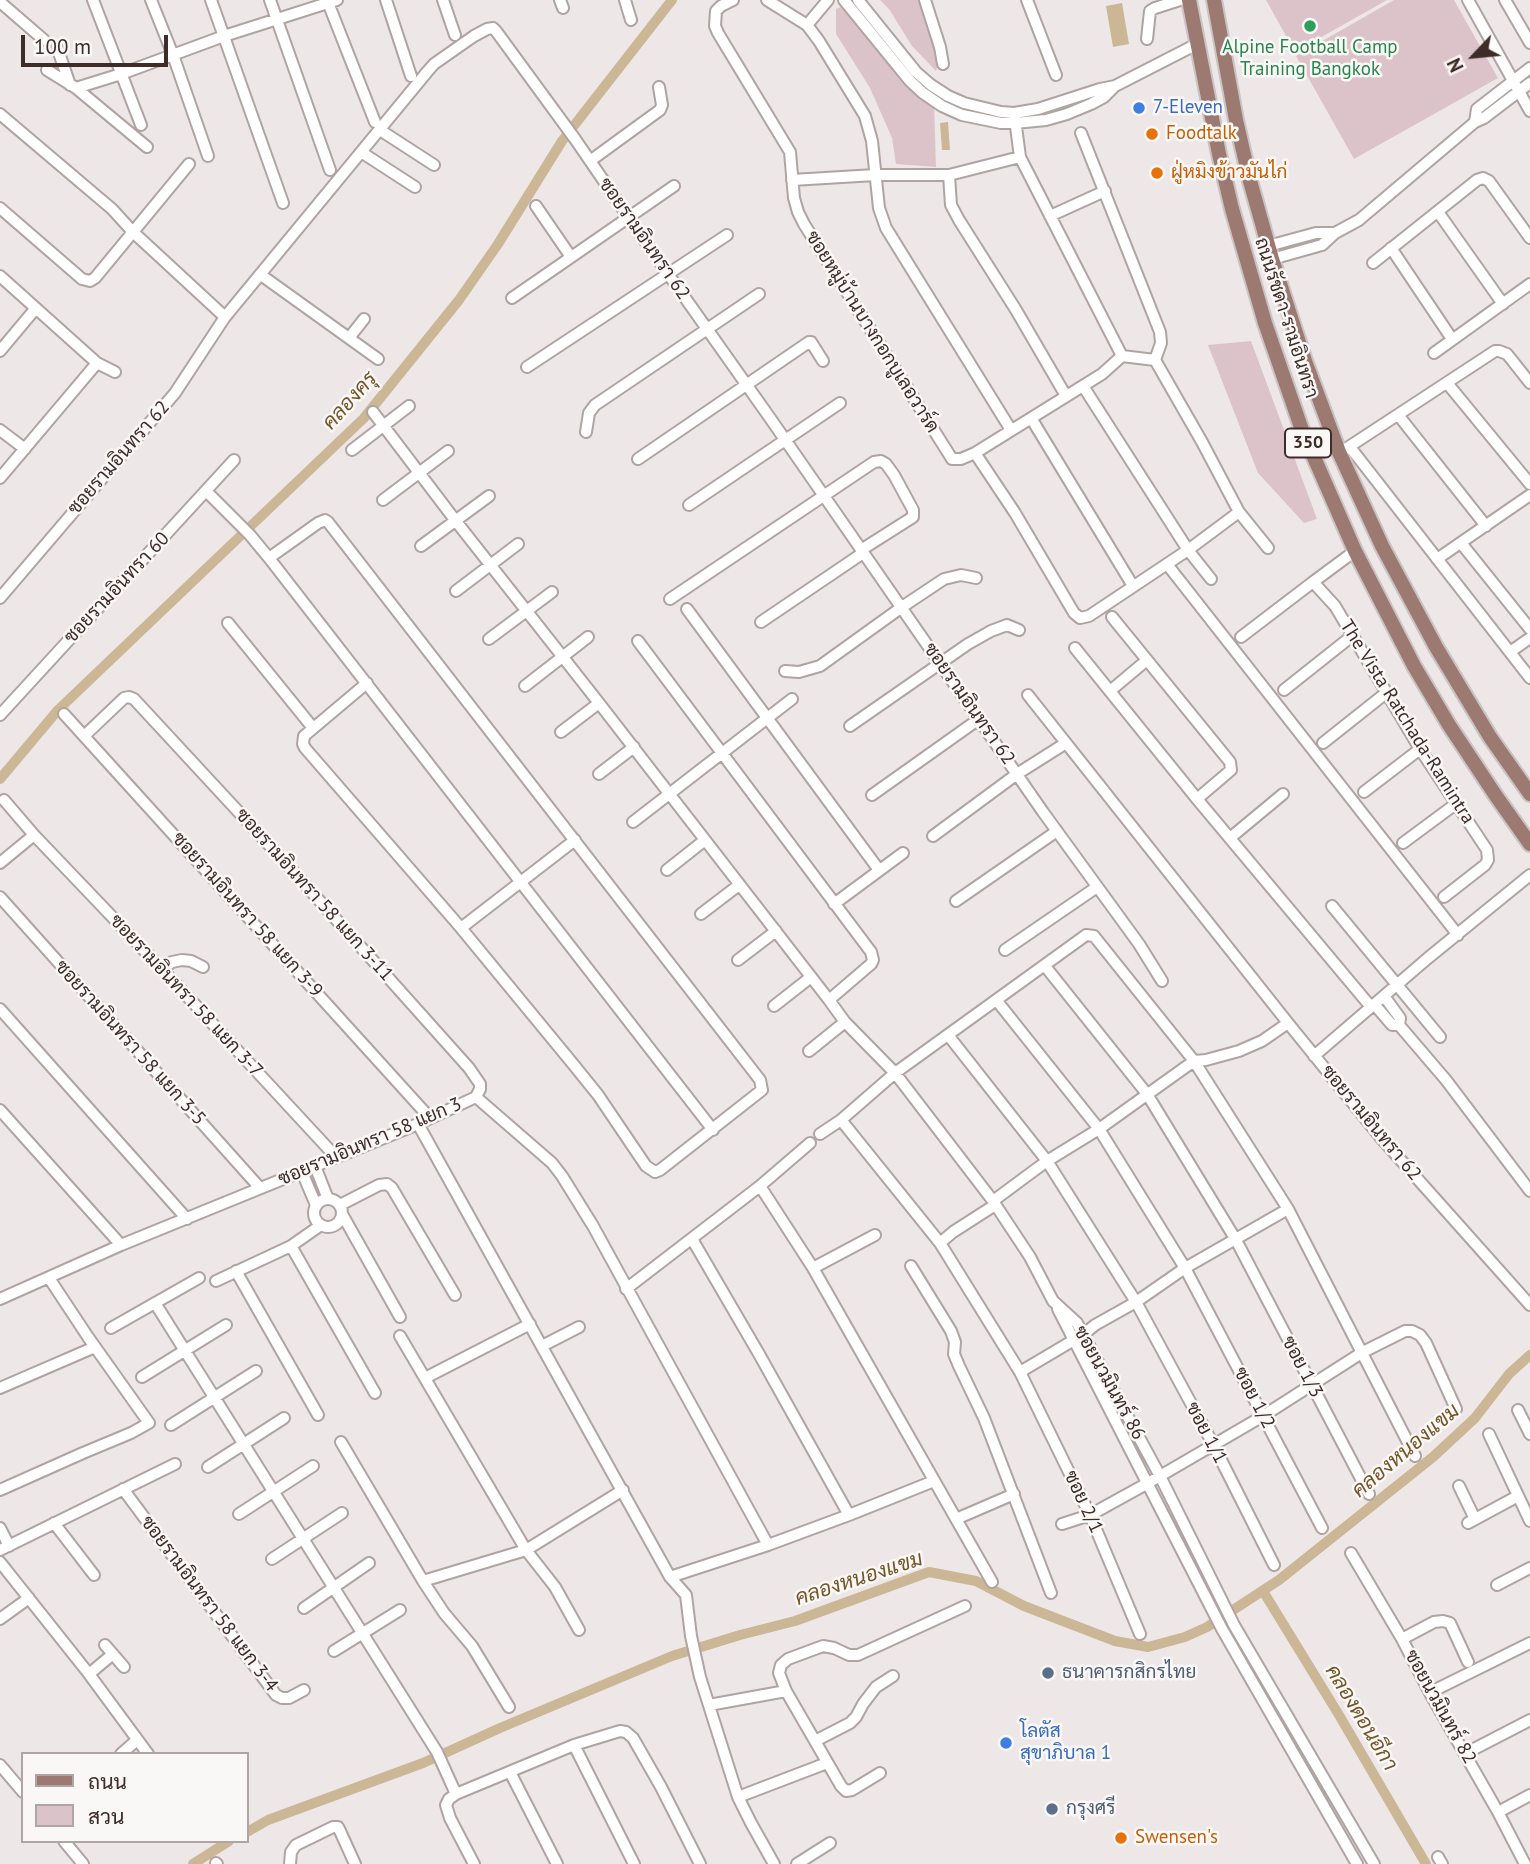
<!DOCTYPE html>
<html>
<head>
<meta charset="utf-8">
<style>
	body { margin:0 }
	#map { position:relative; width:1530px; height:1864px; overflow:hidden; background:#eee7e7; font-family:"PT Sans",Sarabun,sans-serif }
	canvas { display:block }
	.legend { position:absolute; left:21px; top:1752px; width:228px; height:91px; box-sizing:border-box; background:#faf7f7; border:2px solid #afa6a4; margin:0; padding:9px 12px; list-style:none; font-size:21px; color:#3e2c28 }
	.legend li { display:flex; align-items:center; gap:14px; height:35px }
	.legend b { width:35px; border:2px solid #afa6a4 }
	.north { position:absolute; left:1439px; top:21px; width:70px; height:70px; -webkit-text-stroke:5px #faf7f7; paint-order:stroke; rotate:244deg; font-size:19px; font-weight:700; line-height:28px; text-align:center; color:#3e2c28 }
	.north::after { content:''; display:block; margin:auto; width:24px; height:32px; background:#3e2c28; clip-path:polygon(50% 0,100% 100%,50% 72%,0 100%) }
	.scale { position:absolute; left:21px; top:35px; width:147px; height:32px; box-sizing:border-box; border:4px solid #3e2c28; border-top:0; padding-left:9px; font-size:21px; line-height:24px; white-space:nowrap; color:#3e2c28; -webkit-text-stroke:5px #faf7f7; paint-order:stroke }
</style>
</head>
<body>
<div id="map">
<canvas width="1530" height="1864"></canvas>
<ul class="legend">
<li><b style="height:9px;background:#9d7a71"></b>ถนน</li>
<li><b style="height:19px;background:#dcc3ca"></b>สวน</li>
</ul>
<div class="north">N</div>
<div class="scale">100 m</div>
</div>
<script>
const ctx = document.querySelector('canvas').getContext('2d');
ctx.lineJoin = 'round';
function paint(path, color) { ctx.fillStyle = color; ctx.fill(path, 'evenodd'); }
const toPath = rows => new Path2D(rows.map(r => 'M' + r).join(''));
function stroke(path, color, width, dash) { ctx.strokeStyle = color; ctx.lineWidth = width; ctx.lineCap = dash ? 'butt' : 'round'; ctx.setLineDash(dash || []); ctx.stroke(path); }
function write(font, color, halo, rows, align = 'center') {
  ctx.font = font + ' "PT Sans",Sarabun,sans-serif'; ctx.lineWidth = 5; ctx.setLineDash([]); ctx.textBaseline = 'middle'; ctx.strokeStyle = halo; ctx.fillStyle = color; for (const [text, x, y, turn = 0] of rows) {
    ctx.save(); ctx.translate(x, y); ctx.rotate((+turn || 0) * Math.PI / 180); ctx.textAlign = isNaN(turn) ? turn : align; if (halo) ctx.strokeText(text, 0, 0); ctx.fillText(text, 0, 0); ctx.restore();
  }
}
paint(toPath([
	[880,0,924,0,938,63,936,71,912,46,889,9],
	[1266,0,1387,0,1295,52],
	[1394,0,1454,0,1498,78,1354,159,1296,56],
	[845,5,934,103,936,167,896,164,892,138,870,88,836,34,836,9],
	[1251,341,1317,519,1304,523,1258,473,1208,345]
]), '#dcc3ca');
paint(toPath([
	[1122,3,1129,44,1113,47,1106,6],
	[948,122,950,150,942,150,940,123]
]), '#cbb796');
stroke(toPath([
	[0,779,58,710,364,418,459,300,498,244,562,141,672,0],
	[1263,1591,1339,1715,1426,1864],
	[247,1832,268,1820,423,1763,500,1728,672,1656,740,1635,795,1621,929,1572,976,1581,1024,1606,1115,1641,1148,1647,1185,1637,1207,1627,1279,1580,1433,1457,1475,1418,1509,1374,1530,1355],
	[193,1864,229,1841]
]), '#cbb796', 10);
const minor = toPath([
	[93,0,141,125],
	[151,0,173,55,208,156],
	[211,0,283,203],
	[270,0,330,170],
	[327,0,375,122],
	[386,0,411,76],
	[443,0,455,35],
	[560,0,563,8],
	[625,0,631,20],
	[733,0,721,6,716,11,715,26,718,33,790,152,794,198,798,212,804,224,952,459,961,459,975,453,1102,374,1122,356,1155,360,1202,442,1239,512,1268,548],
	[767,0,807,25,819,41,865,116,872,141,879,208,886,228,1011,430],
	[844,0,910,81,923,93,942,106,962,115,1001,123,1015,123,1046,120,1067,114,1091,104,1104,97,1113,88],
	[858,0,916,72,931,85,948,96,964,103,1001,112,1014,113,1038,109,1100,89,1115,86,1197,44],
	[925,0,940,47,943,64],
	[1027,0,1056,75],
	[1468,0,1530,111],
	[1505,0,1530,43],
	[0,2,44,40],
	[807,25,828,0],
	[1147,39,1150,11,1155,8,1180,0],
	[57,47,70,85],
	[47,70,76,88,147,147],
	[76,88,121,74,224,36,337,0],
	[0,114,112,209,133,232,225,317],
	[1015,119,1020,157,1122,356],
	[1475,122,1477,109,1530,68],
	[380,130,434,165],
	[1081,133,1160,332,1161,343,1155,360],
	[361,152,415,187],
	[590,161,660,110,662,105,659,87],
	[949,175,951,205,959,220,1016,310,1066,396],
	[792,180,875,175,949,175,1020,157],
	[536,206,571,257],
	[0,208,82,279,90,281,95,278,189,164],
	[1438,212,1503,304],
	[1050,216,1105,191],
	[1268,246,1316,233,1335,233],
	[1391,248,1452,339],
	[1272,259,1322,245,1335,233,1359,220,1475,122,1484,118,1530,83],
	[1373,263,1477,180,1483,178,1489,181,1530,238],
	[261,275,378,359],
	[0,276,97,363,115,372],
	[512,298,674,186],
	[349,338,364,319],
	[0,351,36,308],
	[1434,353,1530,284],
	[527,367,727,235],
	[1447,383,1530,484],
	[1083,386,1188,550,1211,579],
	[373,412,455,520,599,703,829,1000],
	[1399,416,1486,526],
	[1031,418,1133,586],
	[0,430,25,449],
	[586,432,589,413,595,405,759,294],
	[1350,447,1530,678],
	[352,450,409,406],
	[1344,450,1495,351,1499,351,1507,354,1530,383],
	[975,453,1015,513,1074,613,1080,618,1089,616,1188,550,1239,512],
	[638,459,809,342,811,342,823,361],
	[0,478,97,363],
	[206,491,250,535,269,558,713,1130],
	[383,500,448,451],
	[689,505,840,403],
	[1461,543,1530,629],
	[421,546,489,496],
	[1355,551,1313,582,1335,606,1420,749,1487,850,1488,860,1485,865,1444,897],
	[269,558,318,523,325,520,328,522,760,1080,762,1090,660,1170,655,1172,646,1166,598,1095,573,1064,461,928,305,748,303,744,304,736,367,683],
	[1437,559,1530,495],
	[1170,568,1458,935],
	[456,591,518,544],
	[0,598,175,393,225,317,427,72,434,64,474,36,487,29,493,28,496,31,575,139,647,244,770,418,1043,812,1139,944,1162,981],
	[670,599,874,462,881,461,886,464,894,475,913,510,913,517,861,550],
	[687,609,879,870],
	[1112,617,1230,762,1231,770,1197,799],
	[761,622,863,553],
	[228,623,313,728],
	[1241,637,1313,582],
	[489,639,552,592],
	[638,641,871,952,873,960,871,964,829,1000,845,1022,895,1073,993,1201,1030,1257,1053,1301,1077,1323,1160,1476,1234,1625,1374,1864],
	[1075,648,1197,799,1371,1007],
	[1510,652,1530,638],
	[785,671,799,672,820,666,902,607,944,579,961,575,976,578],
	[525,686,588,637],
	[1284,690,1352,636],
	[1110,691,1147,660],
	[1028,695,1288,1023,1382,1139,1530,1305],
	[64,714,430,1118],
	[0,715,234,460],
	[850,726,968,644,991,631,1007,625,1019,630],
	[561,732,599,703],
	[84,736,124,698,129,697,134,699,284,861,469,1068,480,1084,480,1089,476,1097],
	[1323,743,1386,693],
	[599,774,634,747],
	[1364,792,1420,749],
	[872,795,979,719],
	[4,800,34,835,162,969,336,1157],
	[633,822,792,699],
	[933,836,1017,774,1066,743],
	[1230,838,1283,794],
	[1403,843,1457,803],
	[0,863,34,835],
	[667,870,705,840],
	[0,897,260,1188],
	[956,901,1057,831],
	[834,904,903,853],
	[1332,906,1440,1037],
	[701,914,739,885],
	[461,928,575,840],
	[1005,950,1097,887],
	[738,960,776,931],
	[1045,966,1147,1094,1236,1240,1369,1494],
	[162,969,172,962,182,960,191,961,203,967],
	[1384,996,1400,1018,1399,1025,1446,1080,1530,1191],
	[997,1001,1099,1129,1185,1268,1322,1528],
	[1374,1004,1392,1025,1399,1025],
	[774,1006,811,977],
	[0,1009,187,1219],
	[948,1035,1047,1161,1136,1302,1213,1444,1274,1565],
	[809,1051,845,1022],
	[1314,1056,1428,958,1530,875],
	[476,1097,552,1163,562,1176,593,1226,768,1545],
	[0,1110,121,1245],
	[841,1120,940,1243,1020,1372,1090,1515,1140,1634],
	[418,1124,670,1577,686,1595,691,1636,700,1677,738,1797,751,1823,774,1864],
	[820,1134,841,1120,895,1073,1082,938,1086,935,1094,936,1194,1061,1288,1209,1415,1456],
	[315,1166,328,1199],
	[302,1172,316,1205],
	[760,1186,813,1268,992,1582],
	'314 1213a14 14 0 1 1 28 0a14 14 0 1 1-28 0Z',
	[993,1201,1047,1161,1099,1129,1194,1061,1206,1060,1239,1051,1262,1041,1288,1023],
	[340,1205,379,1185,387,1184,392,1188,455,1295],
	[342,1214,400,1317],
	[692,1239,759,1354,849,1515],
	[940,1243,953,1232,995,1205],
	[291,1246,375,1393],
	[911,1266,951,1331,955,1342,954,1354,959,1366,984,1418,1051,1593],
	[813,1268,875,1235],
	[236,1271,318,1415],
	[216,1281,291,1246,321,1225],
	[626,1289,760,1186,810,1143],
	[0,1299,121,1245,418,1124,476,1097],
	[155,1303,437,1752,456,1794],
	[1058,1309,1222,1629,1357,1864],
	[111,1328,199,1278],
	[400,1336,526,1550,555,1587,579,1630],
	[542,1346,579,1327],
	[1020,1372,1084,1334,1095,1325,1136,1302,1185,1268,1288,1209],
	[142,1377,226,1325],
	[425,1378,530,1324],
	[0,1388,95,1347],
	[1518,1410,1530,1434],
	[171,1425,256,1371],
	[1489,1434,1530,1521],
	[341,1442,423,1581,444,1613,472,1646,509,1707],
	[208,1467,284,1418],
	[1459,1486,1475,1519],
	[123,1489,276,1695,282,1698,289,1698,304,1690],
	[0,1490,83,1453,131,1433,149,1423,88,1337,49,1278],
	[239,1514,313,1466],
	[956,1519,1014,1494],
	[54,1523,94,1575],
	[1468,1523,1518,1496],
	[1062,1524,1090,1515,1148,1483,1263,1416,1363,1352,1405,1331,1412,1331,1420,1335,1426,1343,1456,1409],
	[0,1528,9,1546],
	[0,1550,175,1464],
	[1351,1553,1402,1639,1430,1693,1498,1812,1525,1864],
	[272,1559,342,1513],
	[0,1562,89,1674,148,1754],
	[670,1577,768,1545,849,1515,934,1481],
	[423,1581,526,1550,623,1490],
	[1497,1585,1530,1568],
	[304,1608,369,1563],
	[0,1619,29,1598],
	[1402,1639,1434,1622,1443,1621,1450,1623,1468,1662],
	[105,1645,124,1667],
	[334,1651,400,1610],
	[89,1674,113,1654],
	[1439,1688,1530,1643],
	[786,1691,841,1786,846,1791,852,1790,880,1773],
	[709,1705,786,1691,779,1673,781,1665,788,1659,823,1646,834,1648,849,1655,858,1655,965,1606],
	[815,1741,850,1723,856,1717,863,1704,876,1687,893,1676],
	[574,1745,634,1864],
	[1472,1750,1530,1720],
	[121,1754,137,1740],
	[0,1765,23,1792],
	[510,1772,557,1864],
	[738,1797,827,1763],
	[1504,1809,1530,1795],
	[64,1841,83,1864],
	[1438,1857,1442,1864],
	[216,1863,217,1864],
	[290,1864,291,1852,296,1845,333,1827,338,1827,340,1831,355,1864],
	[474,1864,450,1818,446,1805,449,1799,456,1794,574,1745,620,1731,626,1732,633,1738,661,1787,700,1864],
	[797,1864,830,1843]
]);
const major = toPath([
	[1189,0,1219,154,1232,209,1265,323,1302,430,1355,551,1414,666,1449,725,1496,796,1530,844],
	[1214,0,1236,120,1250,181,1272,259,1305,361,1339,452,1382,546,1436,647,1490,737,1530,794]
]);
stroke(minor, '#afa4a2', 14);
stroke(major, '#c9c4c3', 18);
stroke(minor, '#fff', 10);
stroke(major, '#9d7a71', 14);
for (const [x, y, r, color] of [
	[1310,26,7,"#2e9e5b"],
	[1139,108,7,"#3f7fe0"],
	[1152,134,7,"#e8710a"],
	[1157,173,7,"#e8710a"],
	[1048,1673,7,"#5c6f8a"],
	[1006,1743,7,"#3f7fe0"],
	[1052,1809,7,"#5c6f8a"],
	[1121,1838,7,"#e8710a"]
]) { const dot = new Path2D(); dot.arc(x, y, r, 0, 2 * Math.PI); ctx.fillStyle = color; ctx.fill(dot); stroke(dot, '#faf7f7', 2.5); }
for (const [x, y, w] of [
	[1308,443,46]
]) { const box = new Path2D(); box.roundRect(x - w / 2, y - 14.5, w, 29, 5); ctx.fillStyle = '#faf7f7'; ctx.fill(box); stroke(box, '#3e2c28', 2); }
write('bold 18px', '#3e2c28', null, [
	["350",1308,443]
]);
write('19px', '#27864d', '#faf7f7', [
	["Alpine Football Camp",1310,48],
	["Training Bangkok",1310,70]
]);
write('19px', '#366cbe', '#faf7f7', [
	["7-Eleven",1153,108],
	["โลตัส",1020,1732],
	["สุขาภิบาล 1",1020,1754]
], 'left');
write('19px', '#c56008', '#faf7f7', [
	["Foodtalk",1166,134],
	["ฝู่หมิงข้าวมันไก่",1171,173],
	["Swensen's",1135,1838]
], 'left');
write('19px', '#3e2c28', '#faf7f7', [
	["ซอยรามอินทรา 62",644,239,55],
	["ถนนรัชดา-รามอินทรา",1286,318,72],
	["ซอยหมู่บ้านบางกอกบูเลอวาร์ด",872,332,58],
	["ซอยรามอินทรา 62",119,458,-49],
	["ซอยรามอินทรา 60",117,588,-47],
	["ซอยรามอินทรา 62",969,704,55],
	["The Vista Ratchada-Ramintra",1407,722,58],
	["ซอยรามอินทรา 58 แยก 3-11",314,895,48],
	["ซอยรามอินทรา 58 แยก 3-9",247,915,48],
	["ซอยรามอินทรา 58 แยก 3-7",186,996,47],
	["ซอยรามอินทรา 58 แยก 3-5",130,1043,48],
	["ซอยรามอินทรา 62",1371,1123,50],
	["ซอยรามอินทรา 58 แยก 3",370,1142,-23],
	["ซอย 1/3",1302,1367,62],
	["ซอยนวมินทร์ 86",1109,1383,61],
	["ซอย 1/2",1254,1398,62],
	["ซอย 1/1",1206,1433,62],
	["ซอย 2/1",1083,1502,65],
	["ซอยรามอินทรา 58 แยก 3-4",209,1604,53],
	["ซอยนวมินทร์ 82",1440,1707,61]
]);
write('19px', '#4e5e75', '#faf7f7', [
	["ธนาคารกสิกรไทย",1062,1673],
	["กรุงศรี",1066,1809]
], 'left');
write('italic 21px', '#735728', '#faf7f7', [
	["คลองครุ",350,401,-48],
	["คลองหนองแขม",1406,1451,-40],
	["คลองหนองแขม",859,1579,-18],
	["คลองดอนอีกา",1361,1718,59]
]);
</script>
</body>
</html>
